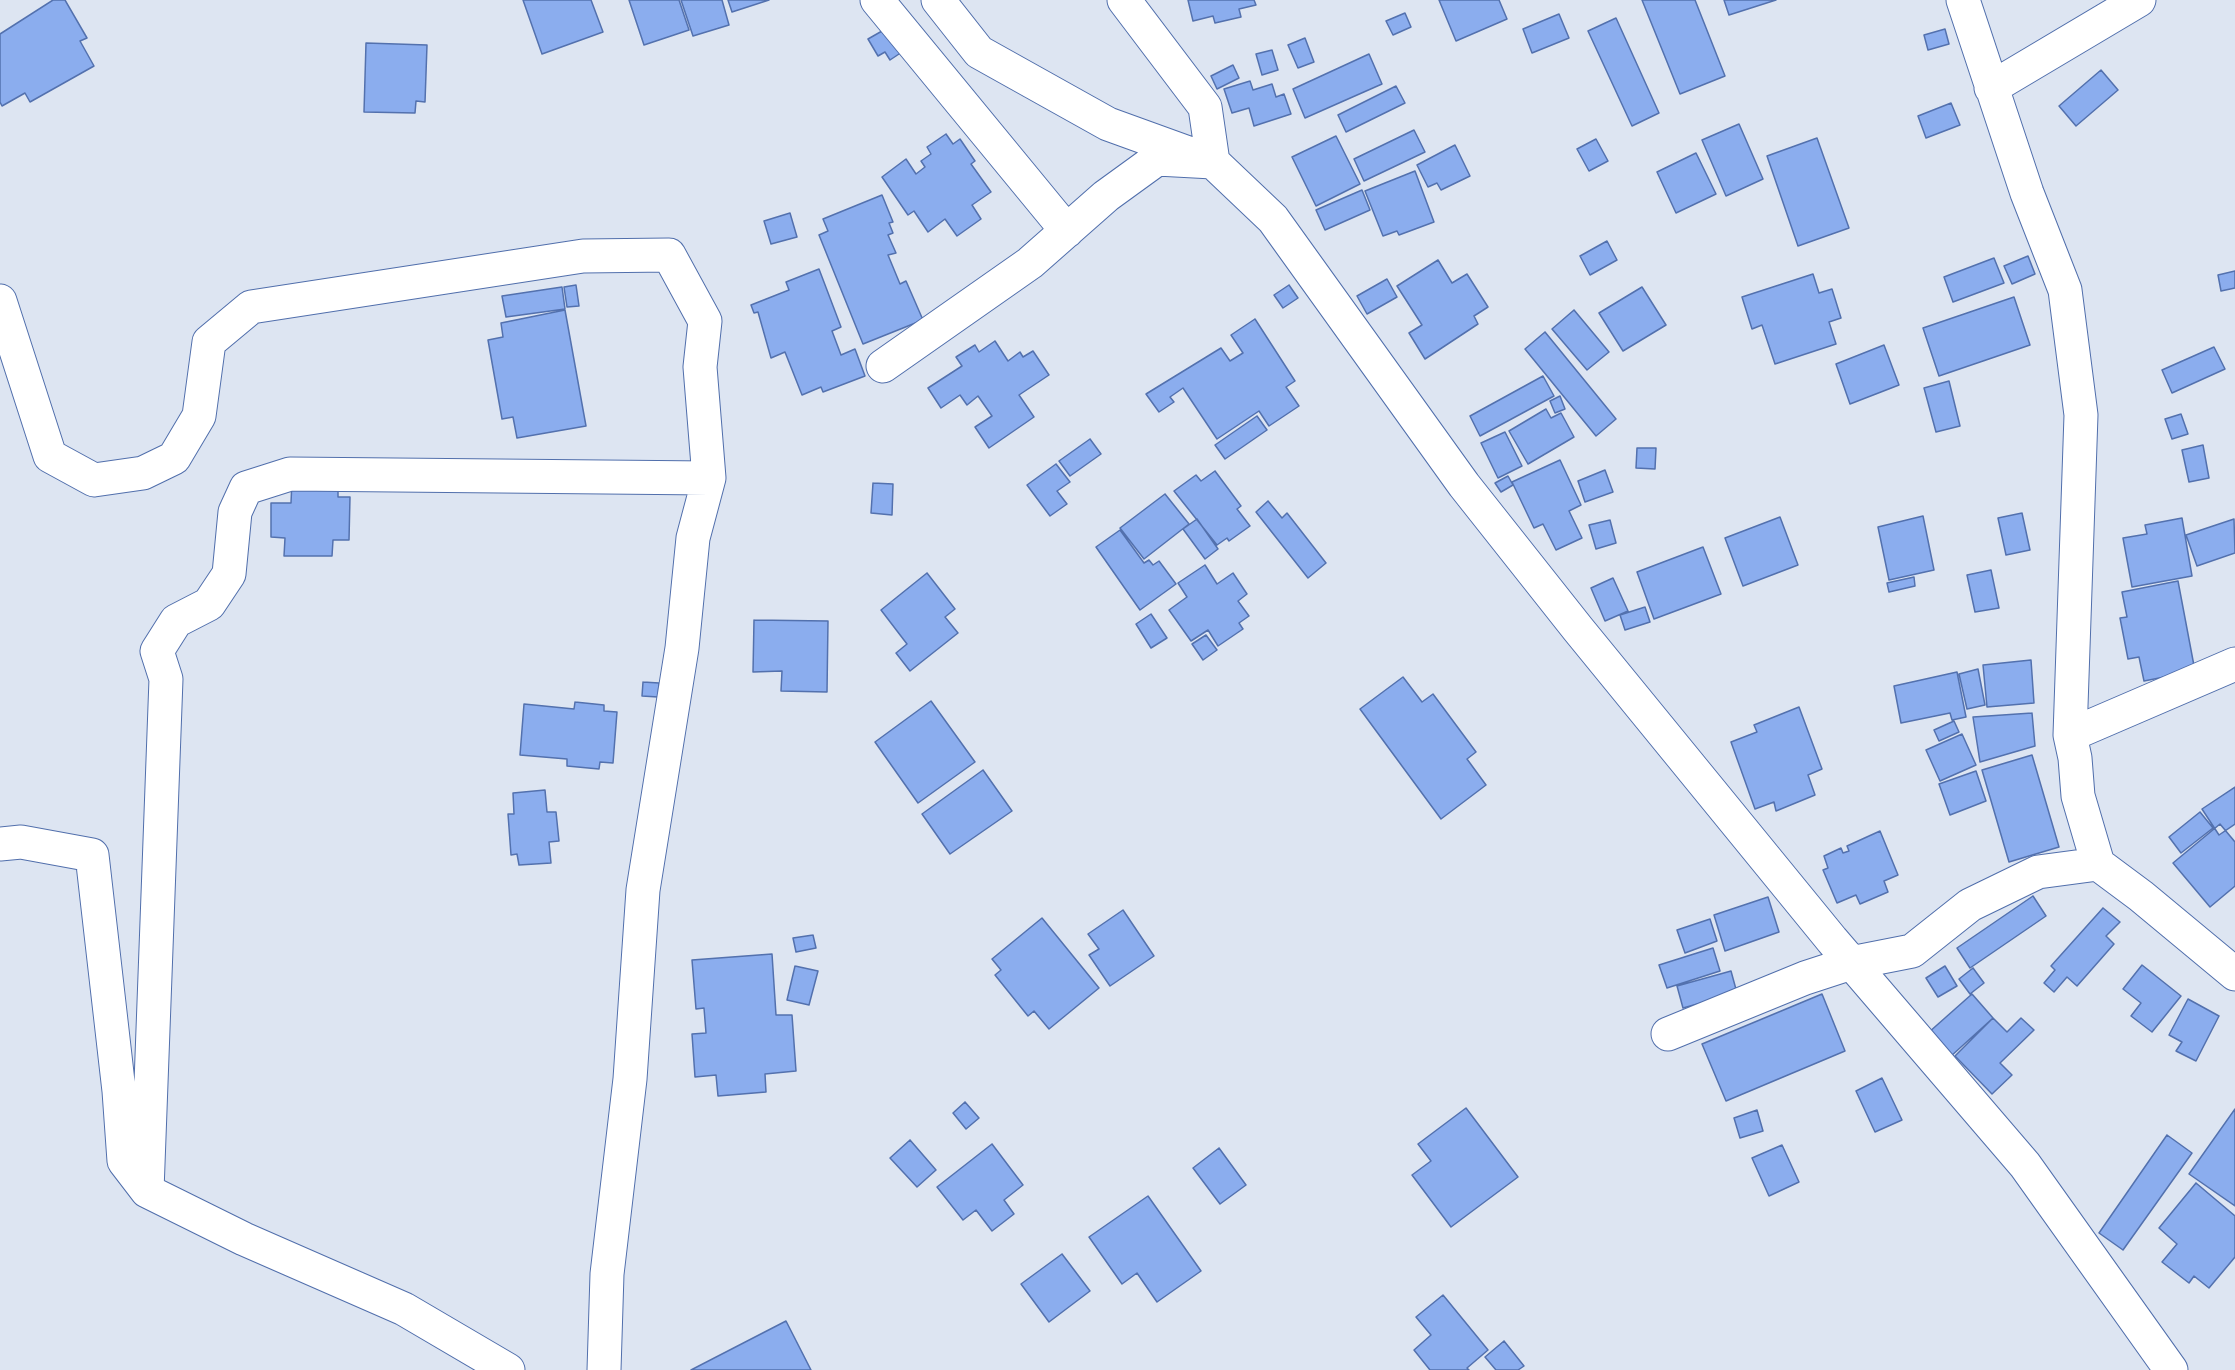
<!DOCTYPE html>
<html>
<head>
<meta charset="utf-8">
<style>
	body { margin:0 }
	canvas { display:block; background:#dde5f2 }
</style>
</head>
<body>
<canvas width="2235" height="1370"></canvas>
<script>
const ctx = document.querySelector('canvas').getContext('2d');
ctx.lineJoin = 'round';
function paint(path, color) { ctx.fillStyle = color; ctx.fill(path, 'evenodd'); }
const toPath = rows => new Path2D(rows.map(r => 'M' + r).join(''));
function stroke(path, color, width, dash) { ctx.strokeStyle = color; ctx.lineWidth = width; ctx.lineCap = dash ? 'butt' : 'round'; ctx.setLineDash(dash || []); ctx.stroke(path); }
const building = toPath([
	[53,0,65,0,87,38,80,41,94,66,30,102,25,93,2,106,0,102,0,34,53,0],
	[523,0,591,0,603,32,542,54,523,0],
	[629,0,679,0,689,30,644,45,629,0],
	[681,0,722,0,729,25,693,36,681,0],
	[728,0,769,0,732,12,728,0],
	[1188,0,1254,0,1256,5,1239,9,1241,17,1215,23,1213,16,1193,21,1188,0],
	[1439,0,1499,0,1507,19,1456,41,1439,0],
	[1642,0,1695,0,1725,76,1680,94,1642,0],
	[1724,0,1776,0,1729,15,1724,0],
	[1405,13,1411,27,1393,35,1386,21,1405,13],
	[1559,14,1569,38,1532,53,1523,29,1559,14],
	[1616,18,1659,113,1632,126,1588,31,1616,18],
	[889,27,902,52,890,60,885,52,878,56,868,39,889,27],
	[1945,29,1949,44,1928,50,1924,35,1945,29],
	[1305,38,1314,62,1298,68,1288,45,1305,38],
	[366,43,427,45,425,102,416,101,415,113,364,112,366,43],
	[1272,50,1278,70,1262,75,1256,54,1272,50],
	[1369,54,1382,84,1305,118,1293,89,1369,54],
	[1233,65,1239,78,1217,89,1211,76,1233,65],
	[2101,70,2118,90,2076,126,2059,106,2101,70],
	[1250,81,1253,90,1272,84,1276,97,1284,94,1291,114,1254,126,1249,108,1232,113,1224,89,1250,81],
	[1396,86,1405,103,1346,132,1338,115,1396,86],
	[1951,103,1960,125,1926,138,1918,116,1951,103],
	[1739,124,1763,179,1726,196,1702,140,1739,124],
	[1414,130,1425,152,1364,181,1354,159,1414,130],
	[946,134,953,144,960,139,975,161,971,164,991,192,972,205,981,219,957,236,945,219,928,232,914,211,908,215,882,177,906,159,916,174,925,167,921,161,931,154,927,147,946,134],
	[1336,136,1360,184,1316,206,1292,157,1336,136],
	[1817,138,1849,228,1798,246,1767,156,1817,138],
	[1596,139,1608,161,1589,171,1577,149,1596,139],
	[1455,145,1470,176,1441,190,1437,183,1428,187,1417,165,1455,145],
	[1696,153,1716,194,1676,213,1657,172,1696,153],
	[1415,171,1434,222,1399,235,1397,231,1383,236,1365,191,1415,171],
	[1362,190,1370,210,1325,230,1316,210,1362,190],
	[882,195,893,222,889,223,893,233,888,235,896,253,888,255,900,284,906,281,923,320,863,344,819,235,828,231,823,219,882,195],
	[790,213,797,237,771,244,764,221,790,213],
	[1607,241,1617,260,1590,275,1580,256,1607,241],
	[2028,256,2035,274,2012,284,2004,266,2028,256],
	[1994,258,2004,283,1953,302,1944,277,1994,258],
	[1438,260,1452,283,1467,274,1488,307,1474,316,1478,324,1425,359,1409,333,1422,325,1397,286,1438,260],
	[819,269,841,327,832,331,841,355,855,349,865,376,823,392,821,387,802,395,785,352,771,358,758,312,754,313,751,305,789,290,786,282,819,269],
	[2235,271,2235,288,2221,291,2218,275,2235,271],
	[1813,274,1819,293,1832,289,1841,318,1829,322,1836,344,1775,364,1762,325,1752,329,1742,297,1813,274],
	[1387,279,1397,297,1367,314,1357,296,1387,279],
	[576,285,579,306,567,307,564,287,576,285],
	[1289,285,1298,298,1283,308,1274,295,1289,285],
	[562,287,565,309,506,317,502,296,562,287],
	[1642,287,1666,325,1623,351,1599,313,1642,287],
	[2014,297,2030,345,1939,376,1923,328,2014,297],
	[565,310,586,426,517,438,513,417,502,419,488,340,503,337,501,323,565,310],
	[1574,310,1609,352,1587,370,1552,329,1574,310],
	[1255,319,1295,381,1286,387,1299,406,1269,426,1259,411,1217,439,1183,388,1170,397,1174,402,1159,412,1146,394,1221,348,1230,361,1243,353,1231,335,1255,319],
	[1545,332,1616,419,1596,436,1525,349,1545,332],
	[995,341,1008,361,1020,352,1023,357,1033,351,1049,375,1019,395,1034,417,989,448,975,427,992,416,978,396,967,405,960,395,941,408,928,388,962,366,956,357,975,345,979,352,995,341],
	[1884,345,1899,385,1850,404,1836,364,1884,345],
	[2214,347,2225,369,2172,393,2162,370,2214,347],
	[1543,376,1554,396,1480,436,1470,416,1543,376],
	[1949,381,1960,426,1936,432,1924,388,1949,381],
	[1560,396,1565,409,1555,413,1550,401,1560,396],
	[1546,409,1551,418,1561,413,1574,437,1528,464,1509,431,1546,409],
	[2181,414,2188,434,2172,439,2165,419,2181,414],
	[1257,416,1267,430,1225,459,1215,445,1257,416],
	[1505,432,1522,466,1498,478,1481,443,1505,432],
	[1090,439,1101,454,1070,476,1059,461,1090,439],
	[2203,445,2209,478,2189,482,2182,450,2203,445],
	[1637,448,1656,448,1655,469,1636,468,1637,448],
	[1560,460,1581,505,1569,511,1582,538,1556,550,1543,524,1534,528,1512,482,1560,460],
	[1056,464,1070,482,1057,491,1067,504,1050,516,1027,485,1056,464],
	[1605,470,1613,492,1585,502,1578,481,1605,470],
	[1215,471,1241,506,1237,509,1250,526,1229,541,1227,538,1217,545,1174,491,1196,475,1201,481,1215,471],
	[1508,476,1513,485,1501,492,1495,483,1508,476],
	[292,480,338,480,338,497,350,497,349,540,333,540,332,556,284,556,285,538,271,537,271,503,291,503,292,480],
	[873,483,893,484,892,515,871,513,873,483],
	[1165,494,1189,524,1144,559,1120,528,1165,494],
	[1268,501,1282,518,1287,513,1326,563,1308,578,1256,512,1268,501],
	[2022,513,2030,550,2006,555,1998,518,2022,513],
	[1923,516,1934,570,1889,580,1878,527,1923,516],
	[1780,517,1798,565,1743,586,1725,538,1780,517],
	[2182,518,2192,576,2132,587,2123,538,2147,534,2145,525,2182,518],
	[1197,519,1218,549,1205,559,1183,529,1197,519],
	[2234,519,2235,553,2197,566,2186,535,2234,519],
	[1610,520,1616,543,1596,549,1589,525,1610,520],
	[1120,530,1144,563,1149,560,1153,565,1159,561,1176,584,1140,610,1096,547,1120,530],
	[1703,547,1721,594,1654,619,1637,572,1703,547],
	[1205,565,1217,584,1233,573,1247,594,1238,601,1249,616,1239,623,1243,629,1218,646,1208,630,1191,641,1169,610,1187,597,1178,583,1205,565],
	[1991,570,1999,608,1975,612,1967,575,1991,570],
	[927,573,955,609,945,617,958,633,910,671,896,653,907,644,881,610,927,573],
	[1914,577,1915,586,1889,592,1887,583,1914,577],
	[1613,578,1628,611,1605,621,1591,588,1613,578],
	[2178,581,2195,671,2144,681,2139,657,2128,659,2120,618,2127,617,2122,592,2178,581],
	[1645,607,1650,622,1625,630,1620,615,1645,607],
	[1151,614,1167,638,1151,648,1136,624,1151,614],
	[754,620,828,621,827,692,781,691,782,671,753,672,754,620],
	[1206,635,1217,650,1203,660,1192,644,1206,635],
	[2031,660,2034,703,1987,707,1983,665,2031,660],
	[1978,669,1985,705,1967,709,1959,674,1978,669],
	[1957,672,1966,717,1952,720,1950,713,1901,723,1894,686,1957,672],
	[1403,677,1422,702,1433,694,1476,752,1467,759,1486,785,1441,819,1360,709,1403,677],
	[643,682,659,683,658,697,642,696,643,682],
	[931,701,975,762,918,803,875,742,931,701],
	[575,702,604,705,604,711,617,712,613,763,600,762,599,769,567,766,567,759,520,755,524,704,574,709,575,702],
	[1799,707,1822,769,1808,775,1815,795,1776,811,1774,802,1755,809,1731,742,1757,732,1754,725,1799,707],
	[2032,713,2035,746,1980,762,1973,717,2032,713],
	[1954,721,1959,732,1939,741,1934,730,1954,721],
	[1962,734,1976,765,1940,781,1926,750,1962,734],
	[2032,755,2059,847,2009,862,1982,770,2032,755],
	[983,770,1012,811,950,854,922,814,983,770],
	[1976,771,1986,801,1950,815,1939,784,1976,771],
	[2235,787,2235,824,2219,835,2202,809,2235,787],
	[545,790,547,812,556,812,559,841,549,842,551,863,519,865,517,854,511,855,508,814,514,814,513,793,545,790],
	[2200,812,2213,828,2181,853,2169,837,2200,812],
	[2220,824,2235,842,2235,886,2210,907,2173,863,2220,824],
	[1880,831,1898,875,1884,881,1888,892,1860,904,1856,895,1837,903,1823,870,1828,868,1824,856,1841,848,1843,853,1849,851,1847,846,1880,831],
	[2033,896,2046,916,1970,968,1957,948,2033,896],
	[1768,897,1779,932,1725,951,1714,915,1768,897],
	[2103,908,2120,922,2106,936,2114,944,2077,986,2067,977,2054,992,2044,983,2055,970,2051,966,2103,908],
	[1123,910,1154,956,1110,986,1089,955,1099,949,1088,934,1123,910],
	[1042,918,1099,988,1049,1029,1034,1011,1028,1016,995,975,1001,970,992,959,1042,918],
	[1710,919,1717,941,1685,953,1677,930,1710,919],
	[813,935,816,948,796,952,793,938,813,935],
	[1713,948,1720,971,1667,988,1659,965,1713,948],
	[772,954,776,1015,792,1015,796,1071,765,1074,766,1092,718,1096,716,1075,695,1077,692,1034,706,1033,704,1008,696,1009,692,960,772,954],
	[2142,965,2181,996,2152,1032,2131,1016,2141,1003,2123,989,2142,965],
	[795,966,818,971,809,1005,787,1000,795,966],
	[1945,966,1957,986,1938,997,1926,978,1945,966],
	[1973,968,1984,983,1970,994,1959,979,1973,968],
	[1731,971,1737,993,1683,1008,1677,986,1731,971],
	[1822,994,1845,1051,1726,1101,1702,1044,1822,994],
	[1972,994,1993,1018,1950,1057,1928,1033,1972,994],
	[2188,999,2219,1016,2196,1061,2176,1051,2182,1042,2169,1035,2188,999],
	[1993,1018,2007,1032,2021,1018,2034,1030,2000,1063,2012,1075,1992,1094,1955,1056,1993,1018],
	[1882,1078,1902,1120,1875,1132,1856,1091,1882,1078],
	[965,1102,979,1118,966,1129,953,1113,965,1102],
	[1466,1108,1518,1177,1451,1227,1412,1175,1431,1161,1418,1144,1466,1108],
	[2235,1109,2235,1206,2189,1174,2235,1109],
	[1757,1110,1763,1131,1740,1138,1734,1118,1757,1110],
	[2167,1135,2192,1153,2123,1250,2099,1233,2167,1135],
	[910,1140,936,1170,917,1187,890,1158,910,1140],
	[992,1144,1023,1185,1004,1200,1014,1214,992,1231,976,1210,963,1220,937,1187,992,1144],
	[1782,1145,1799,1182,1769,1196,1752,1158,1782,1145],
	[1219,1148,1246,1185,1220,1204,1193,1168,1219,1148],
	[2196,1183,2235,1216,2235,1257,2209,1288,2194,1276,2189,1283,2162,1262,2177,1244,2159,1228,2196,1183],
	[1148,1196,1201,1271,1157,1302,1137,1273,1122,1284,1089,1237,1148,1196],
	[1062,1254,1090,1291,1049,1322,1021,1284,1062,1254],
	[1443,1295,1488,1350,1467,1368,1469,1370,1430,1370,1414,1350,1431,1335,1416,1317,1443,1295],
	[786,1321,811,1370,691,1370,786,1321],
	[1504,1341,1524,1366,1518,1370,1496,1370,1485,1357,1504,1341]
]);
paint(building, '#8badee');
stroke(building, '#5371ae', 1.5);
const minor = toPath([
	[877,0,1067,231],
	[938,0,979,52,1108,124,1213,162,1205,107,1124,0],
	[1963,0,2027,193,2065,290,2081,415,2070,735,2075,758,2078,796,2098,864,2141,896,2235,974],
	[1991,88,2139,0],
	[0,301,50,456,94,480,143,473,174,458,199,416,209,342,251,307,583,256,669,255,705,321,700,367,709,478,693,538,682,648,643,890,630,1079,607,1274,604,1370],
	[883,366,1030,263,1106,196,1157,159,1213,162,1273,219,1464,485,1578,629,1832,940,2025,1165,2171,1370],
	[2070,735,2235,664],
	[0,844,21,842,92,855,119,1091,124,1161,147,1191,244,1239,404,1309,508,1370],
	[1668,1034,1805,978,1851,963,1912,951,1970,905,2038,872,2098,864],
	[147,1191,166,679,157,651,176,621,209,604,229,574,235,512,246,488,290,474,709,478]
]);
stroke(minor, '#516fac', 35);
stroke(minor, '#fff', 33);
</script>
</body>
</html>
